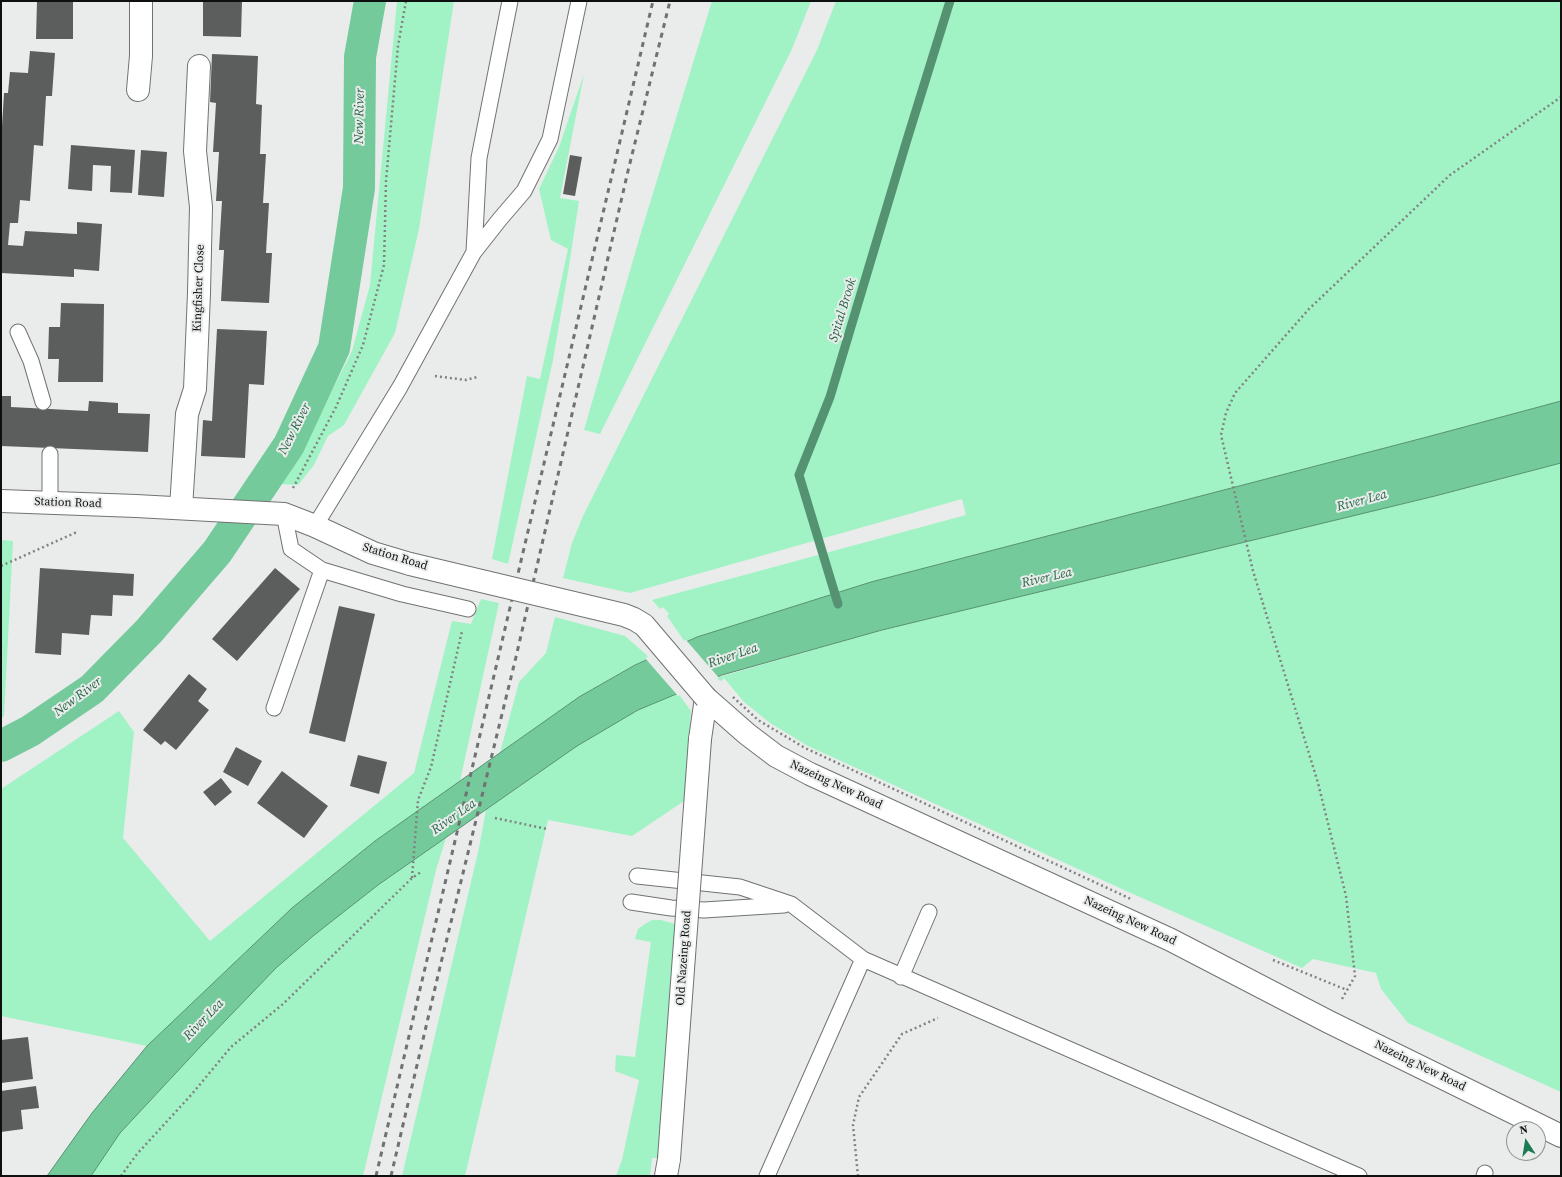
<!DOCTYPE html>
<html>
<head>
<meta charset="utf-8">
<style>
	body { margin:0 }
	#map { position:relative; width:1562px; height:1177px; overflow:hidden; background:#e9ecea; font-family:"Source Serif 4",serif }
	canvas { display:block }
	.frame { position:absolute; inset:0; border:2px solid #0e0f0f; pointer-events:none }
	.north { position:absolute; left:1506px; top:1121px; width:40px; height:40px; box-sizing:border-box; background:#e9ecea; border:1px solid #919492; border-radius:50%; rotate:348deg; font-size:11px; font-weight:700; line-height:16px; text-align:center; color:#0e0f0f }
	.north::after { content:''; display:block; margin:auto; width:14px; height:18px; background:#1e7b51; clip-path:polygon(50% 0,100% 100%,50% 72%,0 100%) }
</style>
</head>
<body>
<div id="map">
<canvas width="1562" height="1177"></canvas>
<div class="frame"></div>
<div class="north">N</div>
</div>
<script>
const ctx = document.querySelector('canvas').getContext('2d');
ctx.lineJoin = 'round';
function paint(path, color) { ctx.fillStyle = color; ctx.fill(path, 'evenodd'); }
const toPath = rows => new Path2D(rows.map(r => 'M' + r).join(''));
function stroke(path, color, width, dash) { ctx.strokeStyle = color; ctx.lineWidth = width; ctx.lineCap = dash ? 'butt' : 'round'; ctx.setLineDash(dash || []); ctx.stroke(path); }
function write(font, color, halo, rows, align = 'center') {
  ctx.font = font + ' "Source Serif 4",serif'; ctx.lineWidth = 4; ctx.setLineDash([]); ctx.textBaseline = 'middle'; ctx.strokeStyle = halo; ctx.fillStyle = color; for (const [text, x, y, turn = 0] of rows) {
    ctx.save(); ctx.translate(x, y); ctx.rotate((+turn || 0) * Math.PI / 180); ctx.textAlign = isNaN(turn) ? turn : align; if (halo) ctx.strokeText(text, 0, 0); ctx.fillText(text, 0, 0); ctx.restore();
  }
}
paint(toPath([
	[397,1,454,1,419,229,395,333,344,425,328,436,314,465,298,485,281,484,313,428,352,351,370,285],
	[712,1,811,1,792,49,600,434,584,430,642,229],
	[836,1,1561,1,1561,401,1427,437,871,582,697,637,685,642,667,616,669,614,663,607,660,609,652,600,966,515,962,499,630,593,563,578,572,543,583,516,817,50],
	[584,74,560,198,579,201,568,272,553,360,508,564,492,559,527,376,540,379,568,249,551,240,539,189,559,147],
	[1561,463,1561,1092,1408,1023,1381,989,1376,973,1313,959,1302,968,1133,894,808,746,770,723,744,702,724,678,721,681,716,678,882,630,1435,496],
	[1,540,13,541,4,716,1,718],
	[481,599,499,603,460,781,375,841,292,908,147,1046,1,1016,1,789,119,711,134,732,123,838,210,941,414,773,452,621,471,624],
	[555,617,625,636,650,658,634,665,579,697,500,753,519,682,546,653],
	[678,693,691,711,684,801,632,836,548,820,465,1176,402,1176,479,848,486,810,577,746,638,710],
	[446,838,436,870,363,1176,90,1176,120,1133,201,1046,276,968,313,936,378,885],
	[652,920,661,920,675,924,658,1158,652,1158,650,1176,616,1176,622,1160,639,1080,615,1071,616,1055,635,1057,651,942,635,939,638,929,645,924]
]), '#a1f3c5');
const water = toPath([
	[1561,401,1561,463,1435,496,882,630,722,675,638,710,577,746,378,885,313,936,276,968,201,1046,120,1133,91,1176,47,1176,92,1113,147,1046,292,908,375,841,579,697,635,665,697,637,871,582,1427,437,1561,401]
]);
paint(water, '#74ca9b');
stroke(water, '#559271', 1);
paint(toPath([
	[686,640,719,678,678,696,645,658]
]), '#e9ecea');
stroke(toPath([
	[838,604,799,475,830,397,906,143,950,1]
]), '#559271', 9);
stroke(toPath([
	[1,746,30,731,92,689,149,631,217,552,289,445,334,348,359,188,360,57,370,1]
]), '#74ca9b', 32);
paint(toPath([
	[37,1,73,1,73,39,36,39],
	[203,1,242,1,241,37,203,36],
	[30,51,55,53,52,96,46,96,43,146,34,145,30,201,20,200,18,223,10,223,8,245,23,246,25,231,77,234,77,222,102,224,99,271,74,269,74,277,1,273,1,142,4,93,8,93,10,72,28,73],
	[212,54,258,56,256,104,262,105,260,154,266,154,263,203,269,203,266,253,272,253,269,303,221,301,224,250,219,250,222,201,216,201,219,152,213,152,216,103,210,102],
	[71,145,135,150,132,193,110,192,111,166,93,165,92,191,68,189],
	[141,150,167,152,164,197,138,195],
	[570,155,582,157,575,196,563,194],
	[61,303,104,304,103,382,58,382,59,359,48,359,49,327,60,327],
	[217,329,267,331,264,385,249,384,245,458,201,456,203,420,212,421],
	[1,396,11,396,11,407,88,411,89,401,118,403,118,413,150,414,148,452,1,446],
	[40,568,134,574,133,596,113,595,112,616,91,615,89,635,62,633,61,655,35,653],
	[275,568,300,589,237,661,212,639],
	[339,606,375,614,345,742,309,733],
	[189,674,207,689,198,701,209,710,176,750,165,741,161,745,143,730],
	[236,747,262,761,248,786,223,772],
	[358,755,387,762,379,794,350,786],
	[282,771,328,806,304,838,257,803],
	[221,778,232,792,215,806,203,792],
	[28,1037,33,1079,1,1083,1,1040],
	[36,1086,39,1108,21,1110,23,1129,1,1132,1,1091]
]), '#5b5e5c');
const lane = toPath([
	[474,252,479,158,510,1],
	[18,332,31,361,43,402],
	[50,454,50,502],
	[284,514,291,549,322,570,402,594,468,609],
	[315,526,400,387,474,252,500,219,524,191,550,139,579,1],
	[274,708,322,570],
	[637,876,740,887,791,904,863,959,1359,1176],
	[631,902,671,908,704,910,784,905],
	[901,977,929,912],
	[767,1176,863,959],
	[1484,1176,1485,1173]
]);
const street = toPath([
	[138,90,141,56,141,1],
	[181,508,187,414,195,389,199,293,201,207,195,151,199,66],
	[700,739,706,698],
	[666,1176,669,1159]
]);
const secondary = toPath([
	[1,501,136,506,284,514,315,526,373,553,410,564],
	[706,698,747,734,776,756,810,774,1171,940,1329,1022,1561,1136]
]);
stroke(lane, '#717372', 17);
stroke(street, '#717372', 24);
stroke(secondary, '#717372', 24);
stroke(toPath([
	[435,376,466,380,477,377],
	[293,488,336,407,363,345,384,265,386,181,398,46,406,1],
	[1,566,77,532],
	[495,818,547,829],
	[412,878,418,800,431,767,462,631],
	[1273,960,1347,990],
	[1342,999,1355,976,1346,896,1318,783,1253,571,1221,435,1226,413,1235,393,1309,309,1450,175,1561,97],
	[121,1176,137,1154,192,1094,231,1047,283,1004,412,878,421,872],
	[858,1176,853,1125,859,1097,902,1034,938,1018]
]), '#818382', 2.5, [2, 3]);
stroke(lane, '#fff', 15);
stroke(street, '#fff', 22);
stroke(secondary, '#fff', 22);
stroke(toPath([
	[376,1176,653,1],
	[391,1176,440,967,516,657,628,171,670,1]
]), '#707271', 3, [5, 5]);
const streetBridge = toPath([
	[669,1159,700,739]
]);
const secondaryBridge = toPath([
	[410,564,624,615,634,619,644,625,706,698]
]);
stroke(streetBridge, '#717372', 24, []);
stroke(secondaryBridge, '#717372', 24, []);
stroke(toPath([
	[733,697,758,720,805,748,1131,899]
]), '#818382', 2.5, [2, 3]);
stroke(streetBridge, '#fff', 22);
stroke(secondaryBridge, '#fff', 22);
write('12px', '#0e0f0f', '#e9ecea', [
	["Kingfisher Close",199,288,-88],
	["Station Road",68,503,2],
	["Station Road",395,557,17],
	["Nazeing New Road",836,785,25],
	["Nazeing New Road",1130,921,25],
	["Old Nazeing Road",684,958,-86],
	["Nazeing New Road",1420,1066,26]
]);
write('italic 13px', '#276546', '#e9ecea', [
	["New River",360,116,-89],
	["Spital Brook",843,310,-73],
	["New River",295,429,-63],
	["River Lea",1362,501,-15],
	["River Lea",1047,578,-13],
	["River Lea",733,656,-19],
	["New River",78,697,-37],
	["River Lea",454,817,-35],
	["River Lea",204,1020,-46]
]);
</script>
</body>
</html>
